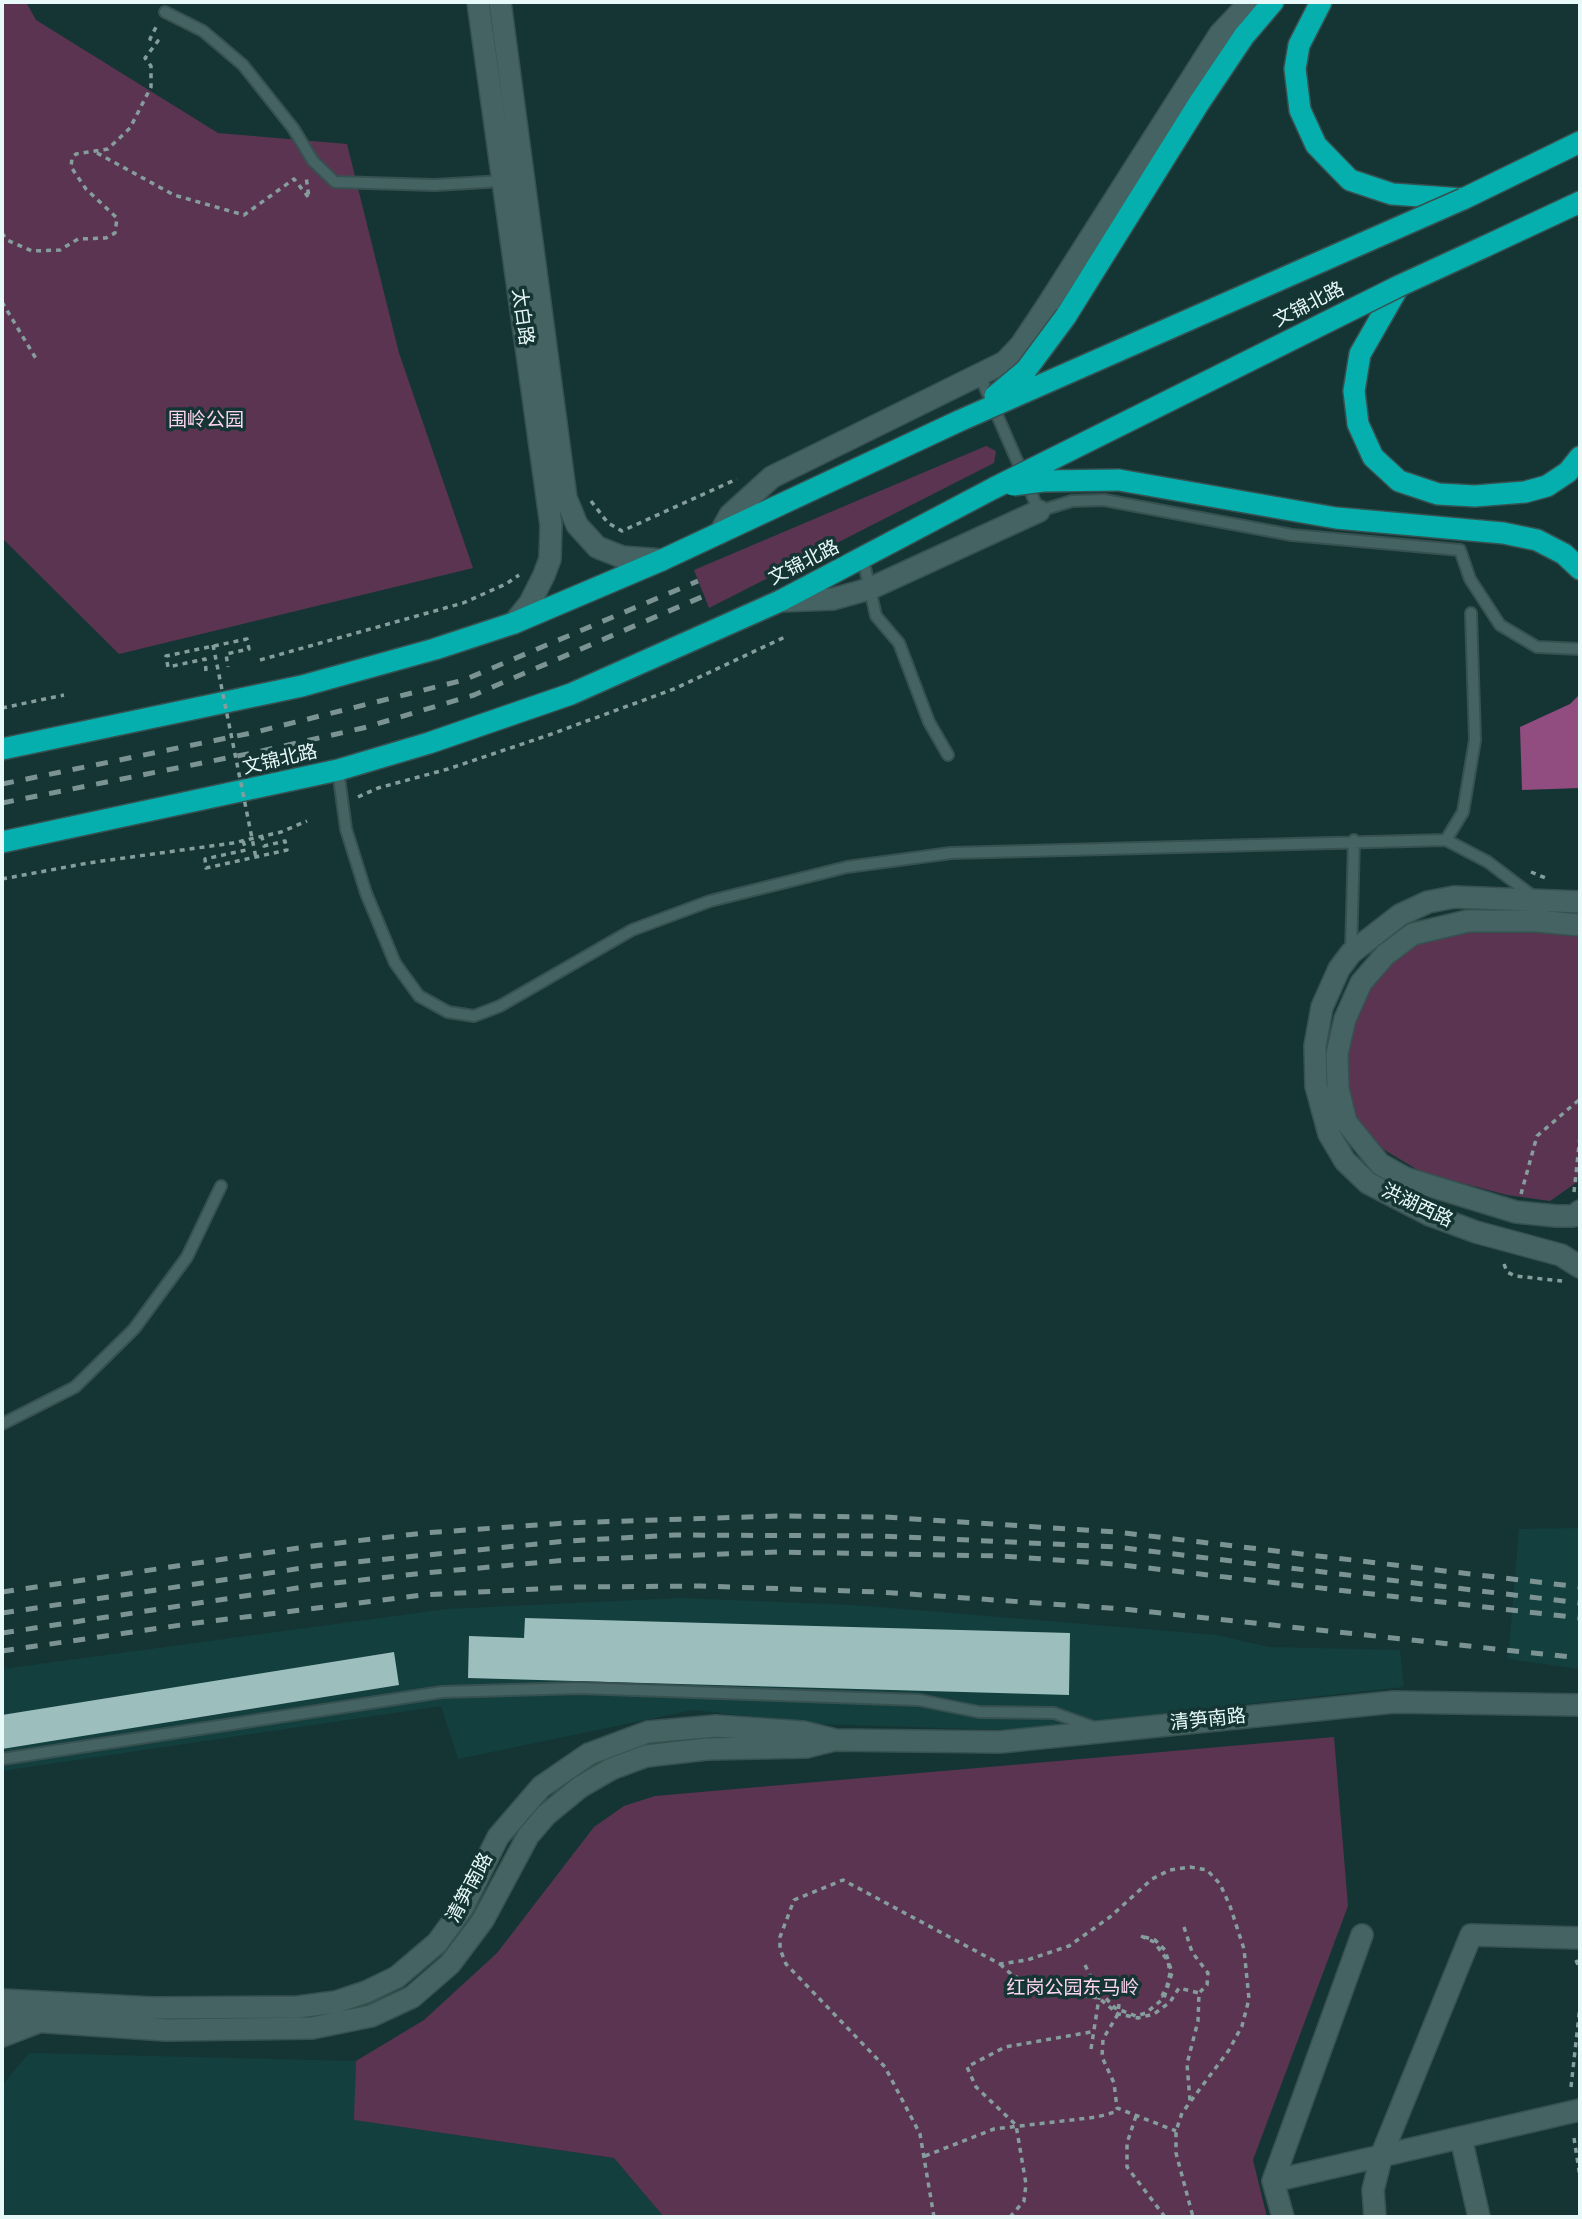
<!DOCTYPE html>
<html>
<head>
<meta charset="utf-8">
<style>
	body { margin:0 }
	#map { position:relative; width:1582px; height:2219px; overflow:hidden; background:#153534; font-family:"Noto Sans",sans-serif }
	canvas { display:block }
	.frame { position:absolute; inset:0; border:4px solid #e7f9f8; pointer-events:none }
</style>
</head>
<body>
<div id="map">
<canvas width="1582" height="2219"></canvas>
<div class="frame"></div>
</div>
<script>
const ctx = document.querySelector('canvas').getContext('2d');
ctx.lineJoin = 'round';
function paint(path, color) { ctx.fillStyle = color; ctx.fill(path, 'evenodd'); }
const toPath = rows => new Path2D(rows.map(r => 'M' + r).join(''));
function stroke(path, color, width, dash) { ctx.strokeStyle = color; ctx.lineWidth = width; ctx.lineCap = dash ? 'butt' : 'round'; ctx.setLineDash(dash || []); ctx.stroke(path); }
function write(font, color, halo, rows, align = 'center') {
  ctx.font = font + ' "Noto Sans","Noto Sans SC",sans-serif'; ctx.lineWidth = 7; ctx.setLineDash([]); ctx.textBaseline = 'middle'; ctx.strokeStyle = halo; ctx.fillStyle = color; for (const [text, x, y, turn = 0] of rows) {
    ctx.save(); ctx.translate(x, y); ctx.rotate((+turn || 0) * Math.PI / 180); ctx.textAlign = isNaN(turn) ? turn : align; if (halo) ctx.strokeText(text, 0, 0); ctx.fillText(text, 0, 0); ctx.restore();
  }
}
paint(toPath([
	[1580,1528,1580,1669,1508,1659,1519,1529],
	[680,1598,853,1605,1217,1635,1269,1647,1400,1650,1404,1687,1008,1730,819,1724,693,1710,458,1759,441,1706,2,1771,2,1669,447,1609],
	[29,2053,356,2061,355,2120,614,2158,664,2217,5,2217,4,2083]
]), '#133f3e');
paint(toPath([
	[2,2,26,2,36,20,218,133,347,144,399,353,473,568,119,654,2,538],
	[986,446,996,451,994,463,709,608,694,570],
	[1449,931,1580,931,1580,1180,1550,1201,1507,1195,1421,1172,1378,1146,1357,1122,1347,1091,1345,1059,1353,1024,1369,988,1393,960,1421,940],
	[1334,1737,1348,1906,1253,2160,1267,2217,664,2217,614,2158,354,2120,356,2061,424,2020,497,1953,594,1827,624,1806,655,1796]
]), '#5b3451');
paint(toPath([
	[1580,694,1580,788,1522,790,1520,727,1570,704]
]), '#914d80');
paint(toPath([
	[525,1618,1070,1633,1069,1695,468,1678,469,1636,524,1638],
	[394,1652,399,1685,2,1749,2,1715]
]), '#9cbebd');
const lane = toPath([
	[165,12,203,31,243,65,293,128,313,161,335,182,435,185,503,181],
	[980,376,1039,511,1072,501,1104,500,1292,535,1460,550,1470,579,1500,625,1537,647,1580,649],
	[863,559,876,616,899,643,929,722,948,755],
	[338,770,346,829,366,893,395,963,419,996,448,1012,474,1016,500,1006,632,930,710,901,847,867,951,853,1446,840,1488,862,1534,897],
	[1446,840,1463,812,1475,740,1471,613],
	[1351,953,1354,840],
	[2,1424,75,1387,134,1329,187,1257,221,1186],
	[2,1759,442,1692,579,1688,919,1700,979,1712,1054,1713,1096,1728]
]);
const street = toPath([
	[720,533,730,515,772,477,1005,362,1021,345,1047,306,1220,34,1250,2],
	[780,601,833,599,869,589,1039,511],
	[2,2000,153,2008,298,2007,336,2002,366,1992,397,1977,437,1943,462,1909,498,1837,541,1787,589,1754,648,1732,716,1726,803,1732,835,1740,1000,1742,1394,1702,1580,1705],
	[2,2019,166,2030,312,2028,371,2016,412,1997,450,1964,483,1920,528,1836,546,1815,580,1787,611,1769,646,1756,707,1749,806,1747,830,1741],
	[1461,2138,1479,2217],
	[1273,2181,1580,2110],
	[1283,2217,1273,2181,1362,1935],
	[1375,2217,1373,2190,1382,2154,1471,1935,1580,1938]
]);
const secondary = toPath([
	[478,2,551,525,550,559,544,575,530,603,514,623],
	[500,2,566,498,577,525,597,547,622,557,662,560],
	[1580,902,1454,897,1428,902,1400,915,1351,953,1339,969,1322,1007,1315,1046,1316,1086,1329,1134,1345,1161,1368,1183,1430,1215,1476,1232,1561,1255,1580,1267],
	[1580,925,1536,921,1468,921,1413,934,1385,955,1361,983,1345,1019,1337,1054,1338,1089,1346,1122,1380,1164,1405,1178,1516,1212,1556,1216,1574,1216,1580,1211],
	[2,2036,41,2021]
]);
const highway = toPath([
	[1321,2,1299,45,1295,69,1300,110,1316,145,1350,180,1392,194,1463,199,1580,142],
	[1486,246,1580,202],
	[1399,286,1360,354,1354,391,1358,424,1373,457,1399,481,1438,494,1475,496,1525,492,1547,486,1568,472,1580,457],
	[1066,316,1199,103,1244,36,1273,2],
	[1119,480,1336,518,1503,533,1537,540,1564,554,1580,569],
	[2,749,302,686,435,649,514,623,662,560,959,421],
	[2,842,338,770,429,743,571,694,780,601,994,488]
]);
stroke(lane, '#375151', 14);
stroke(street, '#375151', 24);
stroke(secondary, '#375151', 24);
stroke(highway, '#375151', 24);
stroke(toPath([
	[97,153,174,195,244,215,294,179,309,198,306,176],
	[2,233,7,240,32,251,60,250,78,239,106,238,115,233,117,218,86,189,71,167,72,158,76,154,108,149,130,128,151,87,151,66,145,58,158,41,150,39,157,25],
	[2,302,38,362],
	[591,501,608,523,622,531,737,479],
	[260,660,463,603,506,584,519,575],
	[206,671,205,659,168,667,166,656,247,639,249,649,226,654,228,667],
	[2,708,64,695],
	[358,797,378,788,448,769,546,736,674,689,787,636],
	[243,841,246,850,205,859,206,868,287,850,285,841,264,846,262,837],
	[1531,872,1548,879],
	[2,879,88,863,233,843,281,832,307,821],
	[1574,1192,1580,1136],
	[1521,1194,1537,1136,1580,1099],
	[1504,1264,1507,1272,1515,1276,1562,1281],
	[1184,1927,1192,1952,1208,1973,1207,1985,1200,1992],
	[1141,1936,1154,1942,1168,1961,1170,1973,1167,1986,1162,1996,1159,1995],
	[1576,1960,1580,1970],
	[1000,1964,1011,1974,1031,1985,1053,1992,1099,1998,1118,2014,1138,2018,1154,2014,1170,2002,1179,1988,1199,1993,1198,2021,1187,2064,1190,2101],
	[1119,2004,1118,2014,1103,2039,1102,2057,1114,2083,1117,2108,1176,2131],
	[1091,2049,1099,1998],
	[1571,2087,1580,2006],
	[1136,2116,1127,2143,1127,2167,1165,2217],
	[1574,2138,1580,2177],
	[925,2156,994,2129,1097,2117,1115,2112,1117,2108],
	[934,2217,920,2134,885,2067,786,1964,780,1949,780,1937,794,1900,843,1880,1000,1964,1027,1960,1069,1946,1110,1917,1152,1879,1170,1870,1190,1867,1207,1870,1220,1884,1230,1906,1244,1949,1249,1999,1242,2026,1229,2050,1182,2113,1176,2131,1176,2153,1193,2217],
	[1010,2217,1024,2201,1026,2184,1016,2125,976,2087,967,2067,1005,2047,1091,2032]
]), '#859e9d', 3.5, [5, 5]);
stroke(lane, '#446362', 10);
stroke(street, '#446362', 21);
stroke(secondary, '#446362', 21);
stroke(highway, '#04afad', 21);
stroke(toPath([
	[2,784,256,732,464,680,698,581],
	[2,803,257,752,363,728,474,695,704,596],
	[2,1592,312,1546,424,1533,566,1523,777,1516,884,1517,1116,1532,1580,1587],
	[2,1613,316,1566,567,1541,675,1535,882,1536,1116,1547,1580,1603],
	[2,1633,317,1585,424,1573,567,1560,777,1552,1002,1556,1113,1564,1580,1618],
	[2,1651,188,1624,423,1595,576,1587,700,1586,880,1592,1123,1609,1580,1658]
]), '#7b9493', 5, [12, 12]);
const highwayBridge = toPath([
	[995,396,1026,370,1066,316],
	[959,421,1463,199],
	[1013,485,1043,481,1119,480],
	[994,488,1399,286,1486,246]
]);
stroke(highwayBridge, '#375151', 24, []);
stroke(toPath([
	[213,645,256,858],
	[1085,1965,1097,1989,1115,2008,1136,2016,1146,2013,1164,1998,1172,1973,1165,1950,1155,1940,1141,1936]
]), '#859e9d', 3.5, [5, 5]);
stroke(highwayBridge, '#04afad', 21);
write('19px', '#e7f9f8', '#153534', [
	["文锦北路",1309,305,-27],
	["太白路",522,317,82],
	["文锦北路",804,563,-27],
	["文锦北路",280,760,-13],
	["洪湖西路",1417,1206,25],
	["清笋南路",1208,1720,-6],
	["清笋南路",470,1888,-62]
]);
write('19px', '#fdd5f0', '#153534', [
	["围岭公园",206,421],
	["红岗公园东马岭",1073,1989]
]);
</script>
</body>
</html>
